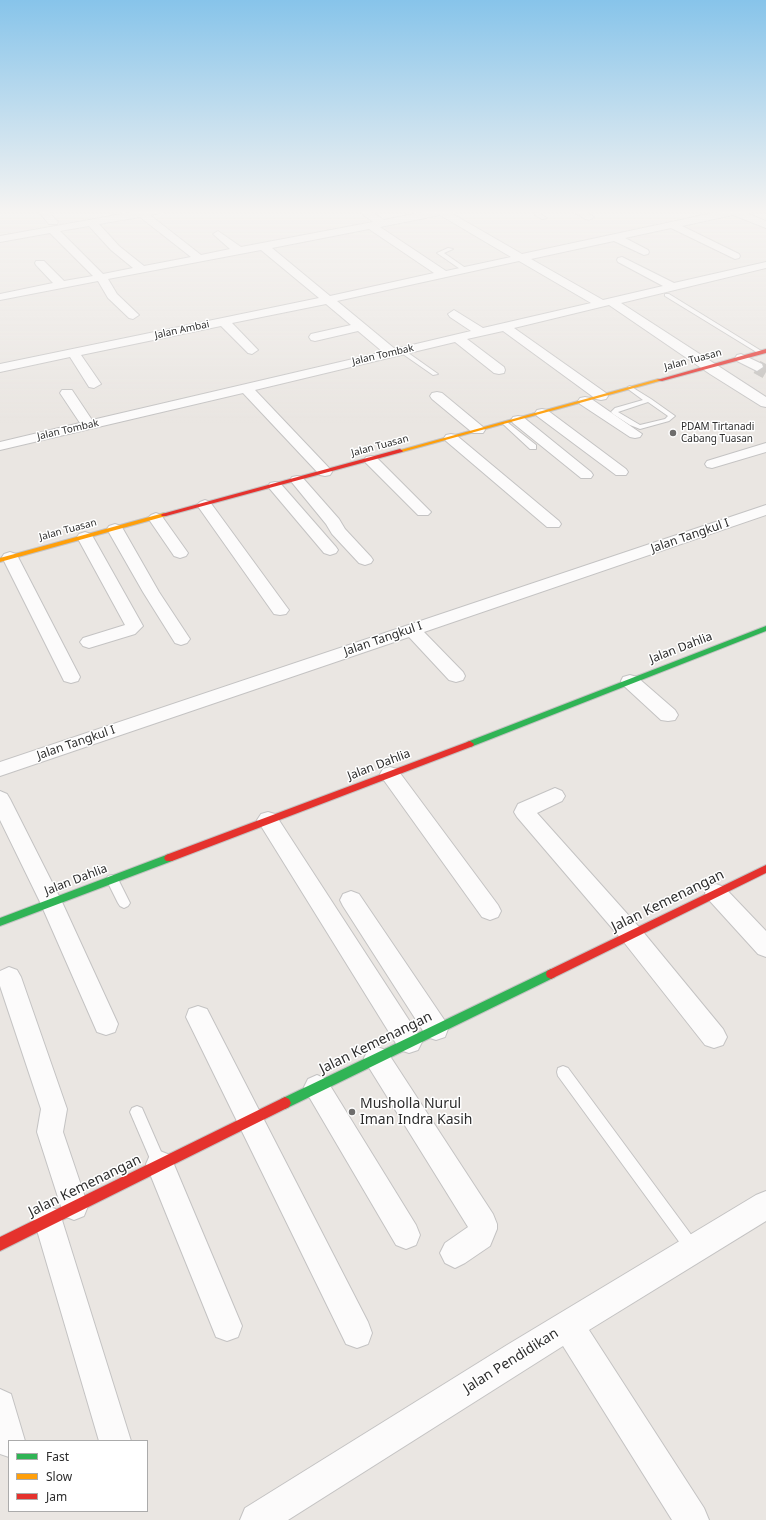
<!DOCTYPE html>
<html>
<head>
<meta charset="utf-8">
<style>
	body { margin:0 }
	#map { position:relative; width:766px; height:1520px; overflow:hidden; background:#eae6e2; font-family:"Noto Sans",sans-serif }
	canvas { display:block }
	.legend { position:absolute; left:8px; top:1440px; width:140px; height:72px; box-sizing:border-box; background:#fff; border:1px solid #ababab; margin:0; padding:5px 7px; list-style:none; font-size:12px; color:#2c2c2c }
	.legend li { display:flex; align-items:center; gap:8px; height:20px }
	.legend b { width:20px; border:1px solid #ababab }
</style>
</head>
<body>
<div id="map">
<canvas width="766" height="1520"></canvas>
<ul class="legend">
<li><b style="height:5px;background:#30b455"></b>Fast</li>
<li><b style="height:5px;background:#ff9f0a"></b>Slow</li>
<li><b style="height:5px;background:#e5322d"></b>Jam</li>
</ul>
</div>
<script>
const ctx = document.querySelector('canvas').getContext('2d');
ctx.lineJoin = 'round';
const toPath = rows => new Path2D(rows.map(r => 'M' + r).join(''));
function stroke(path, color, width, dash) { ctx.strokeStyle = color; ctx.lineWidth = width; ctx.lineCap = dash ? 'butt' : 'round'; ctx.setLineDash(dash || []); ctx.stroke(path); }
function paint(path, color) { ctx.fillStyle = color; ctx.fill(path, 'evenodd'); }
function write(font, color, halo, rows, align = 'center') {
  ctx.font = font + ' "Noto Sans",sans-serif'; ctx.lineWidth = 3; ctx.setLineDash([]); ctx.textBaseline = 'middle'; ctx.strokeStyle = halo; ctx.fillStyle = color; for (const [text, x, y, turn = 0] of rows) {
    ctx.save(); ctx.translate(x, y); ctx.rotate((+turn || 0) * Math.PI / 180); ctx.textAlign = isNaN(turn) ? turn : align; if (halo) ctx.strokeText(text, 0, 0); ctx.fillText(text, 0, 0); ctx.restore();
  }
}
stroke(toPath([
	[757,367,766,372]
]), '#c4c1be', 14, [14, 7]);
const lane = toPath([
	[535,213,539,213,547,218,542,219,535,215,535,213],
	[448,248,453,249,444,253,467,269,467,271,463,271,437,253,448,248],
	[665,294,669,294,763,352,758,353,665,296,665,294],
	[400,350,404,350,438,374,433,375,400,352,400,350],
	[630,386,651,399,675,416,669,421,640,429,630,425,613,414,611,412,615,408,643,400,628,389,628,387,630,386],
	[648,402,668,416,665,419,640,425,618,412,648,402],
	[503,422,507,422,536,445,536,449,530,449,503,424,503,422],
	[112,875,116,876,118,879,130,903,128,906,124,908,120,906,118,903,106,879,108,876,112,875],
	[563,1066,568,1068,698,1244,700,1249,698,1254,693,1256,688,1254,558,1076,557,1072,558,1068,563,1066],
	[137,1106,142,1108,166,1163,164,1168,159,1170,154,1168,130,1112,132,1108,137,1106]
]);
const street = toPath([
	[37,210,47,210,58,222,57,224,49,224,37,210],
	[132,210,166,210,164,212,150,215,201,255,230,249,213,234,218,231,241,247,373,222,357,210,368,210,384,220,433,210,456,210,451,213,522,254,727,210,745,210,744,212,766,221,766,228,733,215,682,226,739,254,740,256,739,258,735,259,671,228,625,238,648,250,649,252,648,254,644,255,614,241,531,259,603,300,663,286,618,262,617,260,618,258,622,257,674,283,766,262,766,268,621,303,766,397,766,407,761,406,710,374,609,305,514,328,606,393,608,396,606,399,601,400,596,399,503,331,467,339,504,367,505,370,504,373,499,374,494,373,455,342,255,390,330,469,332,472,330,475,325,476,320,475,243,393,0,450,0,442,80,423,60,393,62,390,72,390,92,420,383,352,358,331,315,341,311,340,309,337,311,334,351,325,326,304,232,323,258,350,252,354,248,353,221,326,81,355,101,384,94,388,89,387,70,357,0,372,0,364,319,298,261,250,108,279,117,294,139,315,133,319,129,318,108,298,98,281,0,300,0,294,53,283,36,265,35,263,36,261,44,261,64,281,93,276,50,233,0,242,0,236,133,212,132,210],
	[440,215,511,257,446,271,380,227,440,215],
	[140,217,191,257,144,266,119,246,99,224,140,217],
	[89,226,111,250,133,268,103,274,60,231,89,226],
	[369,229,434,273,330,296,272,248,369,229],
	[519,261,591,303,483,328,454,310,448,314,450,317,471,331,395,349,337,301,519,261],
	[571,210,583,210,594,217,589,220,585,219,571,210],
	[741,354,762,364,763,367,757,371,737,361,735,358,737,355,741,354],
	[437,392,442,393,483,427,485,430,483,433,473,433,432,399,430,396,432,393,437,392],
	[585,397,590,398,642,434,640,437,635,438,630,437,580,404,578,401,580,398,585,397],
	[542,409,547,410,626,469,628,472,626,475,616,475,537,416,535,413,537,410,542,409],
	[518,416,523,417,591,472,593,475,591,478,581,478,513,423,511,420,513,417,518,416],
	[451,434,456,435,559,521,561,524,559,527,547,527,446,441,444,438,446,435,451,434],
	[766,443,766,452,712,468,707,467,705,464,707,461,766,443],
	[371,456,376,457,431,512,428,515,418,515,366,463,364,460,366,457,371,456],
	[297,476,302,477,339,519,345,529,371,557,373,560,371,563,365,565,359,563,332,534,326,524,290,480,292,477,297,476],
	[275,482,280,483,336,547,338,550,336,553,330,555,324,553,270,489,268,486,270,483,275,482],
	[205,500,210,502,286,606,289,610,286,614,280,615,274,614,197,505,200,502,205,500],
	[766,505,766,515,424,632,463,672,465,676,463,680,456,682,449,680,409,637,0,776,0,762,766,505],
	[156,513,161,515,188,553,186,556,180,558,174,556,172,553,148,518,151,515,156,513],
	[115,524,121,526,123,529,159,592,190,639,187,643,181,645,175,643,143,592,107,529,109,526,115,524],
	[85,532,91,534,93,537,143,626,135,634,89,648,83,646,80,642,83,638,125,625,77,537,79,534,85,532],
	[10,552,16,554,18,557,80,677,78,681,71,683,64,681,2,557,4,554,10,552],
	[630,675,637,677,675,710,678,715,675,720,668,721,661,720,623,685,621,681,623,677,630,675],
	[390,767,397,769,498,905,501,911,498,917,490,920,482,917,383,779,380,774,383,769,390,767],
	[555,788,562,791,565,796,562,801,537,813,639,927,723,1029,727,1037,723,1045,714,1048,705,1045,623,941,517,817,514,812,518,804,555,788],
	[0,791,7,794,10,799,62,902,118,1024,115,1032,106,1035,97,1032,40,902,0,820,0,791],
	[268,812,275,814,418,1034,422,1042,418,1050,409,1053,400,1050,261,826,257,820,261,814,268,812],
	[716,884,724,887,766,931,766,957,758,954,708,899,705,893,708,887,716,884],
	[351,891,359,894,445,1021,448,1029,445,1037,436,1040,427,1037,343,906,340,900,343,894,351,891],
	[9,967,17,970,21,977,67,1109,63,1132,88,1206,84,1216,74,1220,64,1216,37,1132,41,1109,0,986,0,971,9,967],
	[198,1006,207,1009,368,1322,372,1333,368,1344,357,1348,346,1344,186,1017,189,1009,198,1006],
	[377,1047,386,1050,493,1214,497,1224,497,1229,490,1246,465,1263,455,1268,445,1263,440,1253,445,1243,468,1227,368,1066,364,1058,368,1050,377,1047],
	[317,1075,326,1079,416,1225,420,1235,416,1245,406,1249,396,1245,308,1095,304,1087,308,1079,317,1075],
	[160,1151,170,1155,242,1326,238,1337,227,1341,216,1337,146,1164,150,1155,160,1151],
	[766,1191,766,1221,589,1330,704,1508,709,1520,672,1520,563,1346,288,1520,240,1520,245,1508,507,1345,756,1195,766,1191],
	[48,1206,58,1210,62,1220,131,1441,99,1441,34,1220,38,1210,48,1206],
	[0,1389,11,1394,25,1441,9,1441,9,1457,0,1454,0,1389]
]);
const fast = toPath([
	[766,626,766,631,473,746,470,747,466,744,467,742,766,626],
	[169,854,172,855,174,858,172,861,0,926,0,918,169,854],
	[551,969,555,971,556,974,555,977,289,1107,285,1109,281,1107,279,1103,281,1099,551,969]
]);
const slow = toPath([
	[658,379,663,380,402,452,397,451,658,379],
	[164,513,166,514,166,516,0,562,0,558,164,513]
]);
const jam = toPath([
	[766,349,766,353,662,381,657,380,766,349],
	[400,449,403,451,402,452,166,516,162,516,161,515,162,514,400,449],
	[470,741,474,744,473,746,172,861,166,861,164,858,166,855,470,741],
	[766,865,766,873,555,977,551,979,547,977,546,974,547,971,766,865],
	[285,1097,289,1099,291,1103,289,1107,0,1251,0,1237,285,1097]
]);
stroke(lane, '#c4c3c3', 2);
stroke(street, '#c4c3c3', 2);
stroke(fast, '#c4c3c3', 2);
stroke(slow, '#c4c3c3', 2);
stroke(jam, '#c4c3c3', 2);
paint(lane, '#fcfbfb');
paint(street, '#fcfbfb');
paint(fast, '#30b455');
paint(slow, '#ff9f0a');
paint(jam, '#e5322d');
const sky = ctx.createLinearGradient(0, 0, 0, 423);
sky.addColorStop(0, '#87c4ea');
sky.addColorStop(0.5, '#f6f4f2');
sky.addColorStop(1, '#f6f4f200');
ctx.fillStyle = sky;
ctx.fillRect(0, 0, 766, 423);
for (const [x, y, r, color] of [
	[673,433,4,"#6e6d6c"],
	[352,1112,4,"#6e6d6c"]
]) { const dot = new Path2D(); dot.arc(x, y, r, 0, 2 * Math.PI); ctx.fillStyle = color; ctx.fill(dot); stroke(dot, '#fff', 1.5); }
write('10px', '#2c2c2c', '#fff', [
	["Jalan Ambai",182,330,-12],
	["Jalan Tombak",383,355,-13],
	["Jalan Tuasan",693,360,-15],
	["Jalan Tombak",68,430,-13],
	["Jalan Tuasan",380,446,-15],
	["Jalan Tuasan",68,530,-15]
]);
write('10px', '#2c2c2c', '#fff', [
	["PDAM Tirtanadi",681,427],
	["Cabang Tuasan",681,439]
], 'left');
write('12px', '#2c2c2c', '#fff', [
	["Jalan Tangkul I",690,536,-19],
	["Jalan Tangkul I",383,639,-19],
	["Jalan Dahlia",681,648,-21],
	["Jalan Tangkul I",76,743,-19],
	["Jalan Dahlia",379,765,-21],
	["Jalan Dahlia",76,880,-21]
]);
write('14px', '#2c2c2c', '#fff', [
	["Jalan Kemenangan",668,901,-26],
	["Jalan Kemenangan",376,1043,-26],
	["Jalan Kemenangan",85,1186,-26],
	["Jalan Pendidikan",511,1361,-32]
]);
write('14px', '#2c2c2c', '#fff', [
	["Musholla Nurul",360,1104],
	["Iman Indra Kasih",360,1120]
], 'left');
</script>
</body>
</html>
